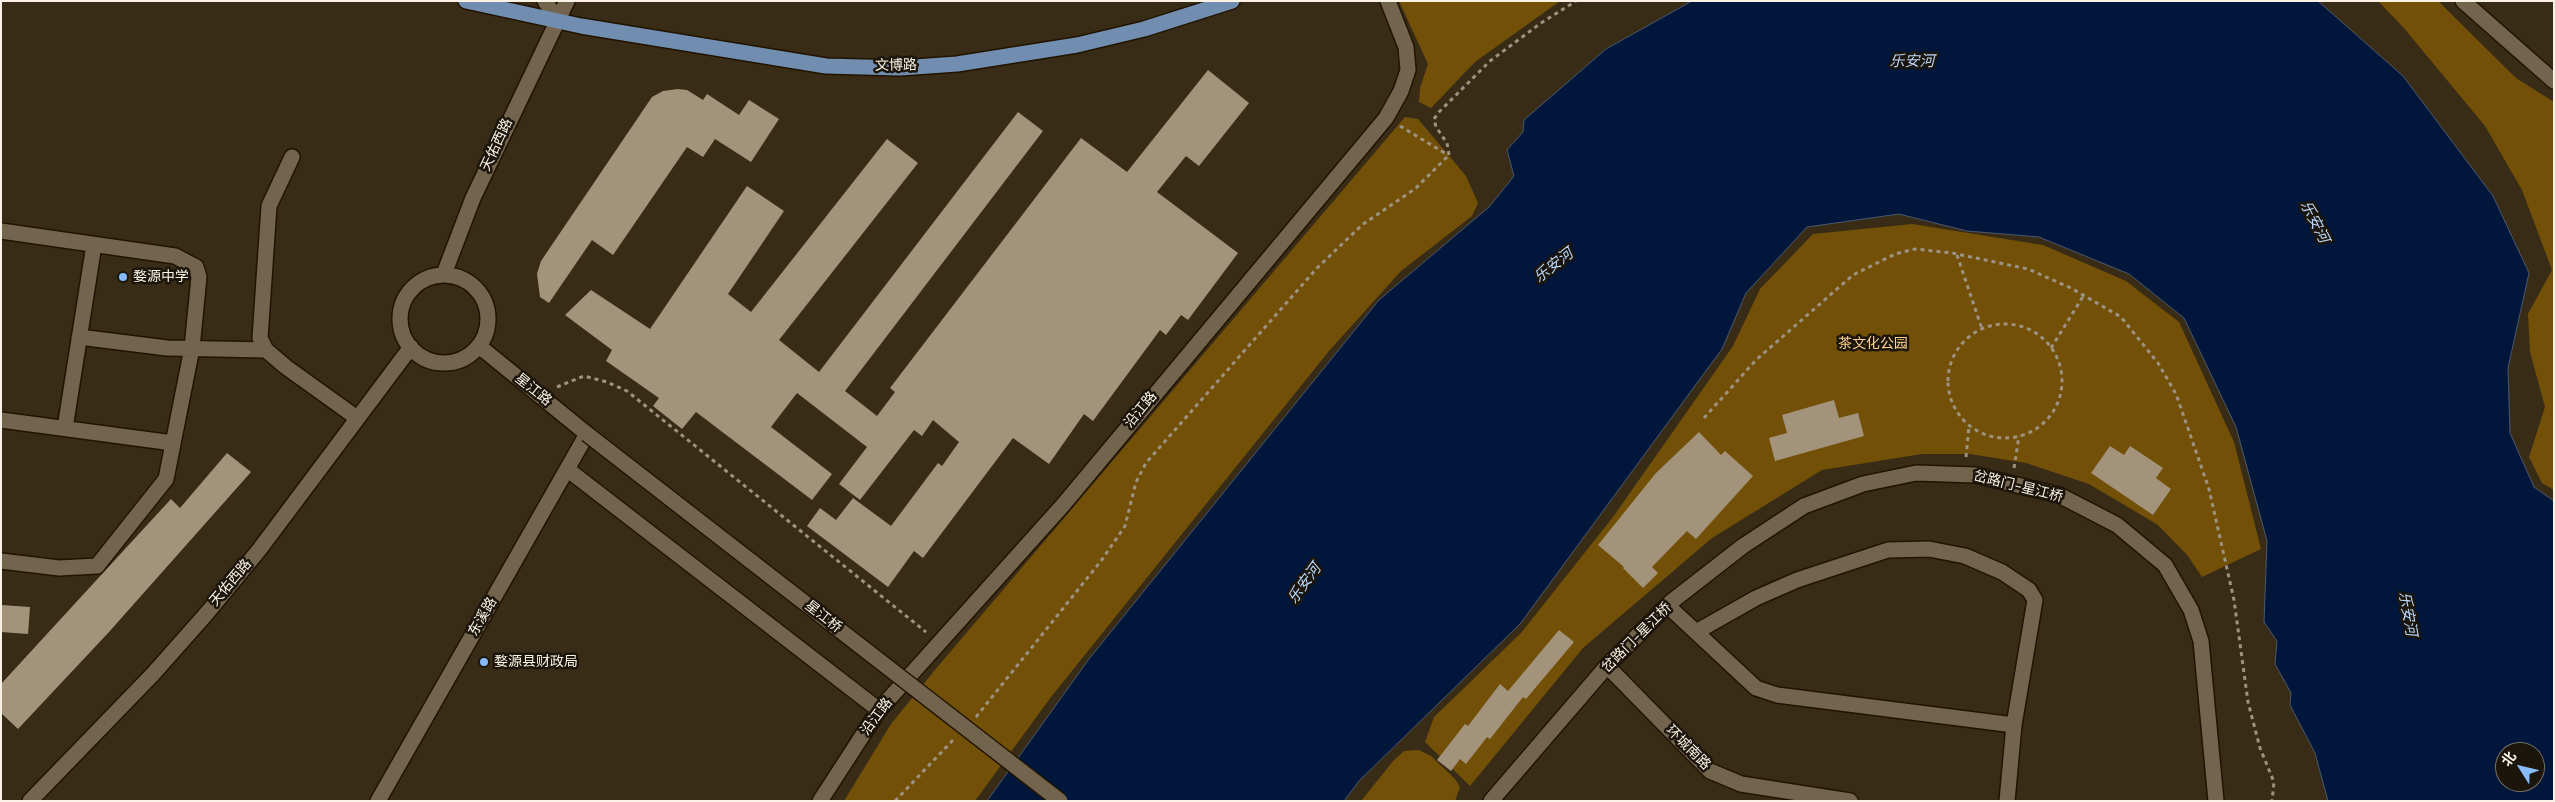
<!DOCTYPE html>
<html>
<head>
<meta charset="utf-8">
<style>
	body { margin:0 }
	#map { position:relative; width:2555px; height:802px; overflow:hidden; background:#392c17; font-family:"DM Sans","Noto Sans SC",sans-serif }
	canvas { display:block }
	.frame { position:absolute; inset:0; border:2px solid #faf2e5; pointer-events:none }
	.north { position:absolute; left:2495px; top:742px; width:50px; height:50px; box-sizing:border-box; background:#1b150c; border:1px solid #746d63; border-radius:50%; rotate:306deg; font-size:14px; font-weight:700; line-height:20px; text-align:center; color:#faf2e5 }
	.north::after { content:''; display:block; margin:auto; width:18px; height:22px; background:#87bbfc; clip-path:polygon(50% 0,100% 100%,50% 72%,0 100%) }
</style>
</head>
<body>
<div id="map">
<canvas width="2555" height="802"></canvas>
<div class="frame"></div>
<div class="north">北</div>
</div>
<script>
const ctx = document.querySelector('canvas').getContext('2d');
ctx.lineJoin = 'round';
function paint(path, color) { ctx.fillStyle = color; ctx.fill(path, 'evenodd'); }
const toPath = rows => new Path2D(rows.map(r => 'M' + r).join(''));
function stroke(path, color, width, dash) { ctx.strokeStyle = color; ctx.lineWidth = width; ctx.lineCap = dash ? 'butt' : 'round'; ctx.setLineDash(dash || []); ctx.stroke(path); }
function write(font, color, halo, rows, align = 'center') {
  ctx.font = font + ' "DM Sans","Noto Sans SC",sans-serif'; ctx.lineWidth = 5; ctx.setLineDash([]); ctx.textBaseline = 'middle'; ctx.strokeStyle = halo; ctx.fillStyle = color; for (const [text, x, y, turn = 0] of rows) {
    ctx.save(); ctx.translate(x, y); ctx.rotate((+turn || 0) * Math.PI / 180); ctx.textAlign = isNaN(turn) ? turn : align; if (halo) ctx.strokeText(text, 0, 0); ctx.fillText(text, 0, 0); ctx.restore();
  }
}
paint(toPath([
	[1399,1,1560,1,1475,62,1431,108,1419,102,1420,88,1428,64],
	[2378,1,2438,1,2516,78,2554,102,2554,490,2542,483,2529,457,2545,407,2530,352,2528,314,2552,270,2522,190,2485,126,2403,27],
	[1405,117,1418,119,1466,176,1478,203,1472,216,1401,271,1329,351,1051,697,975,801,844,801,891,724,934,671],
	[1912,224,2043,245,2126,281,2179,322,2234,442,2261,549,2202,577,2188,556,2158,525,2089,484,2026,463,1970,454,1922,454,1822,470,1712,538,1583,648,1470,786,1425,742,1434,717,1521,633,1613,517,1733,346,1760,289,1813,234],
	[1419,750,1431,756,1455,779,1460,787,1455,801,1361,801,1394,760,1404,751]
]), '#725008');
const water = toPath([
	[1692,1,2318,1,2403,76,2493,196,2529,273,2508,368,2510,433,2534,487,2554,501,2554,801,2328,801,2315,753,2290,705,2291,693,2275,664,2277,641,2264,622,2267,541,2236,427,2184,318,2129,274,2039,237,1967,231,1899,214,1807,227,1746,293,1722,349,1520,624,1359,781,1344,801,987,801,1089,659,1379,300,1489,207,1514,176,1507,150,1523,132,1524,120,1606,49,1692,1],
	[2505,752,2535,752,2535,782,2505,782,2505,752]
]);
paint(water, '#00173b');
stroke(water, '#4b596e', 1);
paint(toPath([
	[1208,70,1249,103,1199,166,1186,156,1157,192,1238,253,1188,320,1181,315,1166,335,1160,330,1093,421,1084,414,1049,464,1013,438,923,558,914,551,888,587,807,526,820,508,836,520,853,498,891,526,938,463,942,466,959,442,933,420,922,436,914,430,860,500,839,484,867,447,797,393,771,427,832,474,812,500,696,412,682,429,653,406,659,398,606,361,612,350,565,315,591,290,650,329,747,186,784,211,728,294,751,312,887,139,918,163,779,340,819,372,1018,112,1043,131,845,391,877,416,895,392,890,388,1081,138,1127,172],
	[678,89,687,90,703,100,707,94,739,115,749,100,779,119,751,162,715,139,703,157,687,147,613,255,592,240,549,303,540,297,537,274,541,261,652,97,663,91],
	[1834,400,1839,418,1858,413,1864,436,1775,461,1769,438,1787,433,1782,415],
	[1699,432,1721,455,1725,451,1753,476,1696,539,1687,531,1652,567,1658,573,1643,588,1623,568,1624,567,1598,545,1656,473],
	[2110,446,2124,455,2130,446,2163,468,2156,478,2171,489,2153,515,2091,473],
	[227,453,251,472,109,632,18,729,1,713,1,684,171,499,180,508],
	[1,605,30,607,28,634,1,632],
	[1559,630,1574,642,1526,699,1523,697,1490,739,1487,737,1466,764,1460,759,1451,771,1437,760,1465,724,1468,726,1500,684,1508,691]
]), '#a3937b');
const minor = toPath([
	[545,1,557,19],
	[2463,1,2554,81],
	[292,157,269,206,260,338,266,350,286,367,357,418],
	[1,231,175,256,196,267,199,277,192,348,166,479,97,566,59,568,1,561],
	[444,274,473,198,567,1],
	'400 319a44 44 0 1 1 88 0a44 44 0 1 1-88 0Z',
	[79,337,167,348,266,350],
	[1,420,173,443],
	[65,428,94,245],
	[567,469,879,710],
	[1668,606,1756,688,1777,695,2014,725],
	[1696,632,1756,598,1797,580,1888,550,1929,549,1965,556,2002,572,2029,590,2035,600,2014,725,2007,801],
	[1607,666,1710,771,1741,784,1850,801],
	[30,801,153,674,207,613,259,550,411,347],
	[378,801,587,434,479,346],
	[820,801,879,710,1063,505,1386,118,1401,91,1408,70,1406,47,1388,1],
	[1491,801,1607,666,1671,602,1743,546,1804,506,1863,484,1916,473,1975,475,2059,495,2117,525,2165,565,2191,610,2201,641,2216,801]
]);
const major = toPath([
	[466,1,581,26,826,66,900,68,957,64,1077,45,1144,29,1232,1]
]);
stroke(minor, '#201401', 18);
stroke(major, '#201401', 18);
stroke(toPath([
	[1400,126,1448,155],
	[1449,155,1447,143,1436,127,1434,119,1439,112,1490,61,1541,23,1576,1],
	[1957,255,1982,329],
	'1948 381a57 57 0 1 1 114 0a57 57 0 1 1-114 0Z',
	[2051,348,2084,295],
	[557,387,584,376,607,382,627,391,926,632],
	[1704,418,1756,360,1853,275,1895,254,1915,249,1952,253,2028,269,2071,288,2121,317,2158,363,2176,394,2209,489,2234,600,2248,702,2260,748,2274,782,2272,801],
	[1966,457,1969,426],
	[2014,468,2019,436],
	[976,717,1101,561,1125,526,1136,482,1146,463,1317,268,1362,225,1416,188,1449,155],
	[895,801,954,739]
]), '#9d9382', 3, [4, 4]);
stroke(minor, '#73644d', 15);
stroke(major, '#718eb0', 15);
const minorBridge = toPath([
	[587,434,1060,801]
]);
stroke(minorBridge, '#201401', 18, []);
stroke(minorBridge, '#73644d', 15);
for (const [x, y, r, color] of [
	[123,277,5,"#87bbfc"],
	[484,662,5,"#87bbfc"]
]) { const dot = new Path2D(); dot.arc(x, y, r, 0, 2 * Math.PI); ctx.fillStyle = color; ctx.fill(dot); stroke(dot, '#1b150c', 2); }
write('14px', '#faf2e5', '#1b150c', [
	["文博路",896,66,-1],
	["天佑西路",497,145,-65],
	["星江路",533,390,39],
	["沿江路",1141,410,-50],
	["岔路门-星江桥",2018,487,14],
	["天佑西路",231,583,-50],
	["东溪路",483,617,-60],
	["星江桥",823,617,38],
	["岔路门-星江桥",1637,638,-45],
	["沿江路",877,717,-53],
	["环城南路",1688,748,45]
]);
write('14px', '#faf2e5', '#1b150c', [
	["婺源中学",133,277],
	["婺源县财政局",494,662]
], 'left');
write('14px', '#fcd290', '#1b150c', [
	["茶文化公园",1873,344]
]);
write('italic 15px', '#b8d7fe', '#1b150c', [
	["乐安河",1912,62],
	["乐安河",2314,222,63],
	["乐安河",1554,266,-38],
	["乐安河",1305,584,-54],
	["乐安河",2407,614,80]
]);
</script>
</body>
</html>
